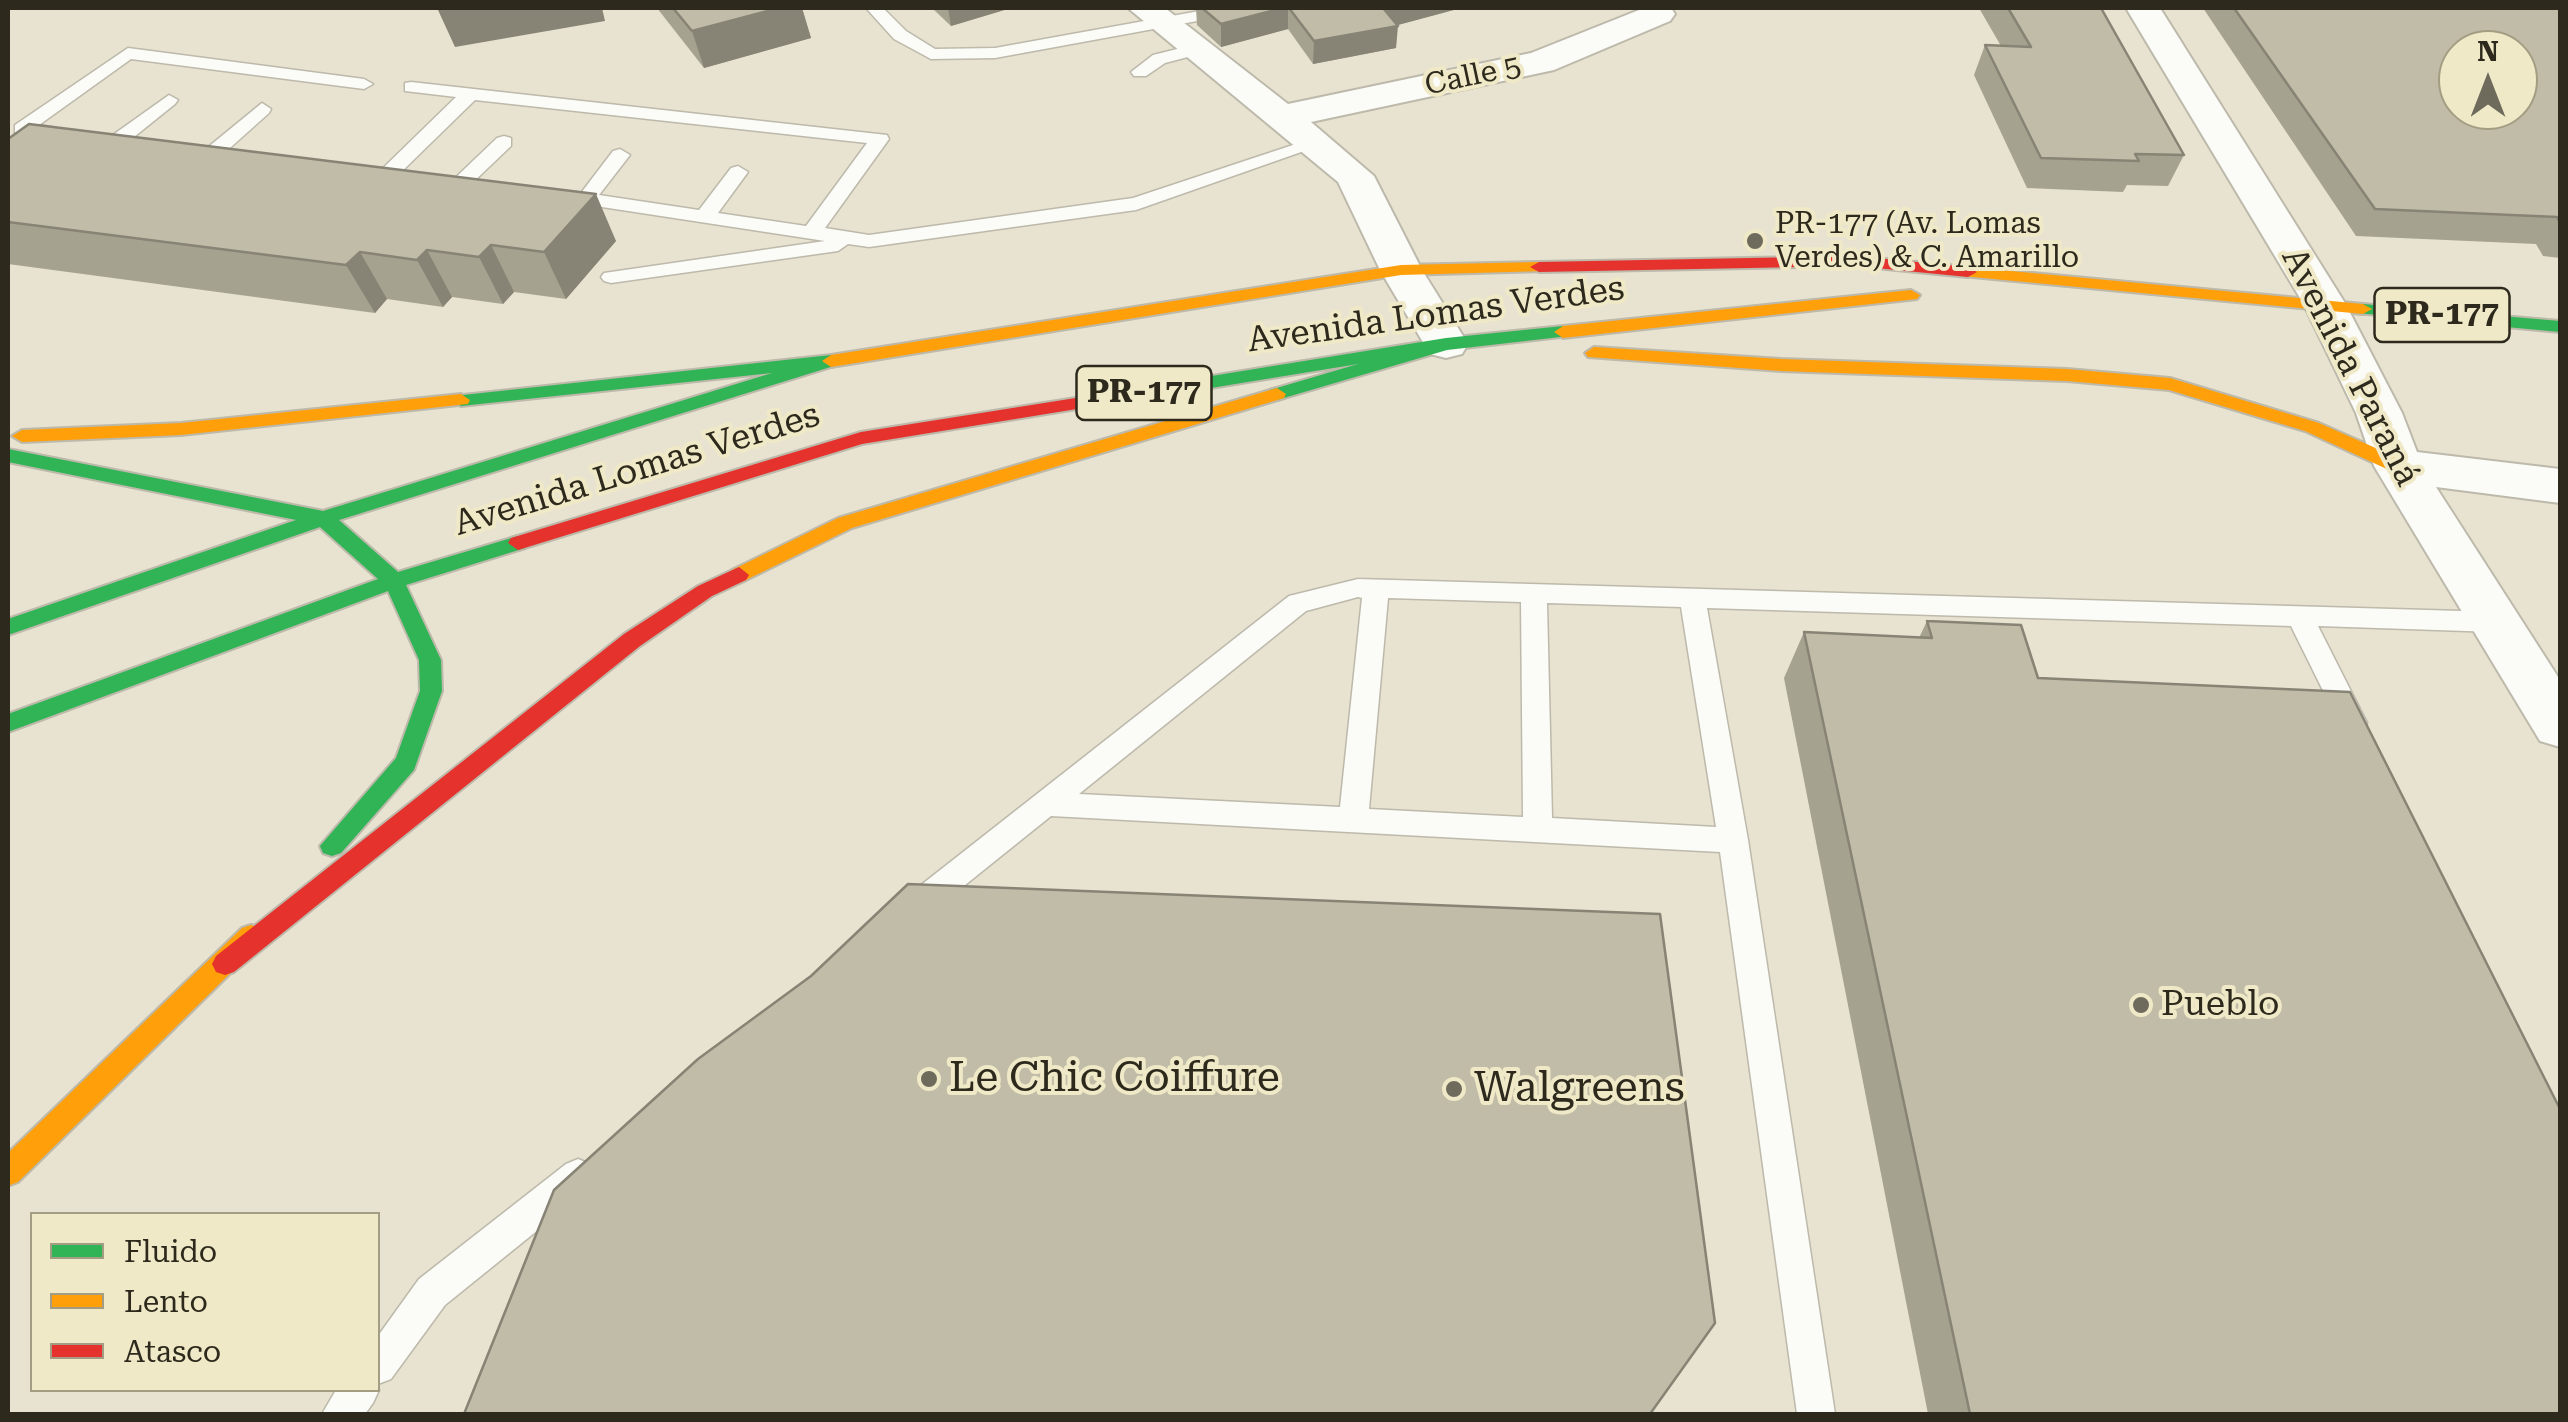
<!DOCTYPE html>
<html>
<head>
<meta charset="utf-8">
<style>
	body { margin:0 }
	#map { position:relative; width:2568px; height:1422px; overflow:hidden; background:#e7e3d0; font-family:"Roboto Serif",serif }
	canvas { display:block }
	.frame { position:absolute; inset:0; border:10px solid #2d2a1d; pointer-events:none }
	.legend { position:absolute; left:30px; top:1212px; width:350px; height:180px; box-sizing:border-box; background:#f0e9c7; border:2px solid #a29d83; margin:0; padding:12px 18px; list-style:none; font-size:30px; color:#2d2a1d }
	.legend li { display:flex; align-items:center; gap:20px; height:50px }
	.legend b { width:50px; border:2px solid #a29d83 }
	.north { position:absolute; left:2438px; top:30px; width:100px; height:100px; box-sizing:border-box; background:#f0e9c7; border:2px solid #a29d83; border-radius:50%; rotate:0deg; font-size:28px; font-weight:700; line-height:40px; text-align:center; color:#2d2a1d }
	.north::after { content:''; display:block; margin:auto; width:35px; height:45px; background:#6e6b5c; clip-path:polygon(50% 0,100% 100%,50% 72%,0 100%) }
</style>
</head>
<body>
<div id="map">
<canvas width="2568" height="1422"></canvas>
<div class="frame"></div>
<ul class="legend">
<li><b style="height:12px;background:#30b455"></b>Fluido</li>
<li><b style="height:12px;background:#ff9f0a"></b>Lento</li>
<li><b style="height:12px;background:#e5322d"></b>Atasco</li>
</ul>
<div class="north">N</div>
</div>
<script>
const ctx = document.querySelector('canvas').getContext('2d');
ctx.lineJoin = 'round';
const toPath = rows => new Path2D(rows.map(r => 'M' + r).join(''));
function stroke(path, color, width, dash) { ctx.strokeStyle = color; ctx.lineWidth = width; ctx.lineCap = dash ? 'butt' : 'round'; ctx.setLineDash(dash || []); ctx.stroke(path); }
function paint(path, color) { ctx.fillStyle = color; ctx.fill(path, 'evenodd'); }
function write(font, color, halo, rows, align = 'center') {
  ctx.font = font + ' "Roboto Serif",serif'; ctx.lineWidth = 8; ctx.setLineDash([]); ctx.textBaseline = 'middle'; ctx.strokeStyle = halo; ctx.fillStyle = color; for (const [text, x, y, turn = 0] of rows) {
    ctx.save(); ctx.translate(x, y); ctx.rotate((+turn || 0) * Math.PI / 180); ctx.textAlign = isNaN(turn) ? turn : align; if (halo) ctx.strokeText(text, 0, 0); ctx.fillText(text, 0, 0); ctx.restore();
  }
}
const lane = toPath([
	[866,8,883,8,906,31,935,49,995,48,1216,8,1249,8,1241,13,995,58,931,59,894,39,866,8],
	[1197,44,1206,49,1203,53,1165,63,1146,76,1134,76,1131,72,1153,55,1197,44],
	[128,48,364,79,373,84,364,89,131,59,39,125,56,128,56,136,15,133,15,125,128,48],
	[411,82,887,135,889,139,825,228,869,235,1133,198,1308,140,1322,140,1324,144,1136,210,869,247,848,244,838,251,611,283,604,281,601,277,604,273,825,241,556,200,556,192,581,193,613,151,620,149,630,155,599,195,699,210,731,168,738,166,748,172,718,213,806,226,867,143,475,100,395,178,381,178,381,170,456,97,405,91,405,83,411,82],
	[169,95,178,100,175,104,124,145,110,145,110,137,169,95],
	[262,103,271,109,269,113,221,156,207,156,207,148,262,103],
	[504,136,511,138,511,146,468,187,454,187,454,179,497,138,504,136],
	[1358,579,2496,612,2505,615,2509,622,2505,629,2496,632,2318,626,2367,723,2363,731,2353,734,2343,731,2291,626,1707,608,1748,840,1835,1414,1797,1414,1720,852,1051,816,924,918,913,922,902,918,898,909,902,900,1289,596,1358,579],
	[1358,597,1362,598,1340,807,1079,794,1306,611,1358,597],
	[1388,598,1521,602,1523,817,1369,809,1388,598],
	[1547,603,1681,607,1716,827,1552,818,1547,603],
	[578,1159,590,1164,595,1176,590,1188,445,1305,391,1379,378,1384,378,1336,419,1279,566,1164,578,1159],
	[378,1387,379,1390,373,1403,365,1414,322,1414,336,1390,378,1387]
]);
const street = toPath([
	[1128,8,1165,8,1288,104,1531,53,1644,8,1671,8,1675,14,1670,21,1554,70,1311,122,1374,176,1422,270,1468,344,1462,354,1446,358,1430,354,1424,344,1380,270,1338,182,1128,8],
	[2126,8,2160,8,2345,303,2402,413,2417,452,2560,469,2560,503,2436,487,2560,680,2560,747,2540,741,2374,466,2356,413,2303,303,2126,8]
]);
const fast = toPath([
	[2363,304,2560,321,2560,332,2357,313,2354,309,2363,304],
	[1563,326,1569,328,1569,336,1447,350,1277,400,1268,394,1270,390,1358,364,1082,409,1073,403,1082,397,1446,338,1563,326],
	[831,355,840,361,837,365,339,520,398,572,518,536,528,543,525,548,406,585,441,660,442,691,414,770,341,853,332,856,323,853,320,846,396,758,420,691,419,660,388,591,8,732,8,714,378,579,320,527,8,635,8,619,296,520,8,462,8,449,323,511,772,373,461,406,452,400,454,396,831,355]
]);
const slow = toPath([
	[1539,262,1548,267,1545,271,1401,275,831,367,822,361,831,355,1401,265,1539,262],
	[1968,267,2363,304,2372,309,2363,314,1962,276,1959,272,1968,267],
	[1911,290,1920,295,1917,299,1563,338,1554,332,1563,326,1911,290],
	[1594,347,1781,359,2067,369,2170,378,2319,423,2405,461,2408,466,2405,471,2391,471,2305,431,2169,390,2067,381,1781,371,1588,357,1585,353,1594,347],
	[1277,388,1286,394,1284,398,852,528,746,580,739,583,729,575,732,570,838,518,1277,388],
	[461,394,470,400,468,404,181,435,22,442,12,436,22,430,181,423,461,394],
	[251,925,260,928,264,936,260,944,18,1182,8,1186,8,1153,242,928,251,925]
]);
const jam = toPath([
	[1855,256,1968,267,1977,272,1968,277,1855,266,1539,272,1530,267,1539,262,1855,256],
	[1082,397,1091,403,1089,407,862,444,518,550,508,543,511,538,861,432,1082,397],
	[739,567,749,575,746,580,712,596,640,646,234,972,225,975,216,972,212,964,216,956,624,634,698,586,739,567]
]);
stroke(lane, '#bdb9ab', 3);
stroke(street, '#bdb9ab', 4);
stroke(fast, '#bdb9ab', 4);
stroke(slow, '#bdb9ab', 4);
stroke(jam, '#bdb9ab', 4);
paint(lane, '#fbfbf8');
paint(street, '#fbfbf8');
paint(fast, '#30b455');
paint(slow, '#ff9f0a');
paint(jam, '#e5322d');
paint(toPath([
	[657,8,802,8,811,38,704,68],
	[932,8,1011,8,951,26],
	[1186,8,1461,8,1397,25,1396,48,1313,64,1288,29,1221,47,1197,25,1196,8,1187,9],
	[1979,8,2101,8,2184,155,2168,186,2127,185,2123,192,2027,188,1974,75,1985,45,2001,46],
	[2203,8,2560,8,2560,258,2543,256,2536,244,2356,236],
	[8,139,616,241,566,299,514,292,503,304,452,297,443,307,387,299,375,313,8,264],
	[1927,621,2038,678,2560,1414,1928,1414,1784,678,1804,632,1919,638]
]), '#a6a290');
paint(toPath([
	[453,8,602,8,605,21,455,47,438,10],
	[779,8,802,8,811,38,704,68,692,31],
	[948,8,1011,8,951,26],
	[1283,8,1288,8,1288,29,1221,47,1221,24],
	[1382,8,1461,8,1387,28,1398,26,1396,48,1313,64,1314,41],
	[596,194,616,241,566,299,544,252],
	[491,245,514,292,503,304,479,257],
	[427,250,452,297,443,307,417,260],
	[360,252,387,299,375,313,346,265]
]), '#878476');
const building = toPath([
	[673,8,779,8,692,31,673,8],
	[1202,8,1283,8,1221,24,1202,8],
	[1289,8,1383,8,1398,26,1314,41,1289,8],
	[2008,8,2101,8,2184,155,2135,154,2139,161,2041,158,1985,45,2031,47,2008,8],
	[2234,8,2560,8,2560,223,2557,217,2375,209,2234,8],
	[2458,50,2518,50,2518,110,2458,110,2458,50],
	[29,124,596,194,544,252,491,245,479,257,427,250,417,260,360,252,346,265,8,222,8,139,29,124],
	[1927,621,2021,625,2038,678,2350,692,2560,1109,2560,1414,1970,1414,1804,632,1932,638,1927,621],
	[908,884,1660,914,1715,1323,1650,1414,464,1414,554,1190,698,1059,811,976,908,884]
]);
paint(building, '#c1bca8');
stroke(building, '#878476', 2.5);
for (const [x, y, r, color] of [
	[1755,241,10,"#6e6b5c"],
	[2141,1005,10,"#6e6b5c"],
	[929,1079,10,"#6e6b5c"],
	[1454,1089,10,"#6e6b5c"]
]) { const dot = new Path2D(); dot.arc(x, y, r, 0, 2 * Math.PI); ctx.fillStyle = color; ctx.fill(dot); stroke(dot, '#f0e9c7', 4); }
write('30px', '#2d2a1d', '#f0e9c7', [
	["Calle 5",1473,76,-12]
]);
write('30px', '#2d2a1d', '#f0e9c7', [
	["PR-177 (Av. Lomas",1775,224],
	["Verdes) & C. Amarillo",1775,258]
], 'left');
for (const [x, y, w] of [
	[2442,315,135],
	[1144,393,135]
]) { const box = new Path2D(); box.roundRect(x - w / 2, y - 27, w, 54, 8); ctx.fillStyle = '#f0e9c7'; ctx.fill(box); stroke(box, '#2d2a1d', 2.5); }
write('bold 32px', '#2d2a1d', null, [
	["PR-177",2442,315],
	["PR-177",1144,393]
]);
write('35px', '#2d2a1d', '#f0e9c7', [
	["Avenida Lomas Verdes",1436,315,-8],
	["Avenida Paraná",2350,367,63],
	["Avenida Lomas Verdes",637,470,-17]
]);
write('35px', '#2d2a1d', '#f0e9c7', [
	["Pueblo",2161,1005]
], 'left');
write('42px', '#2d2a1d', '#f0e9c7', [
	["Le Chic Coiffure",949,1079],
	["Walgreens",1474,1089]
], 'left');
</script>
</body>
</html>
